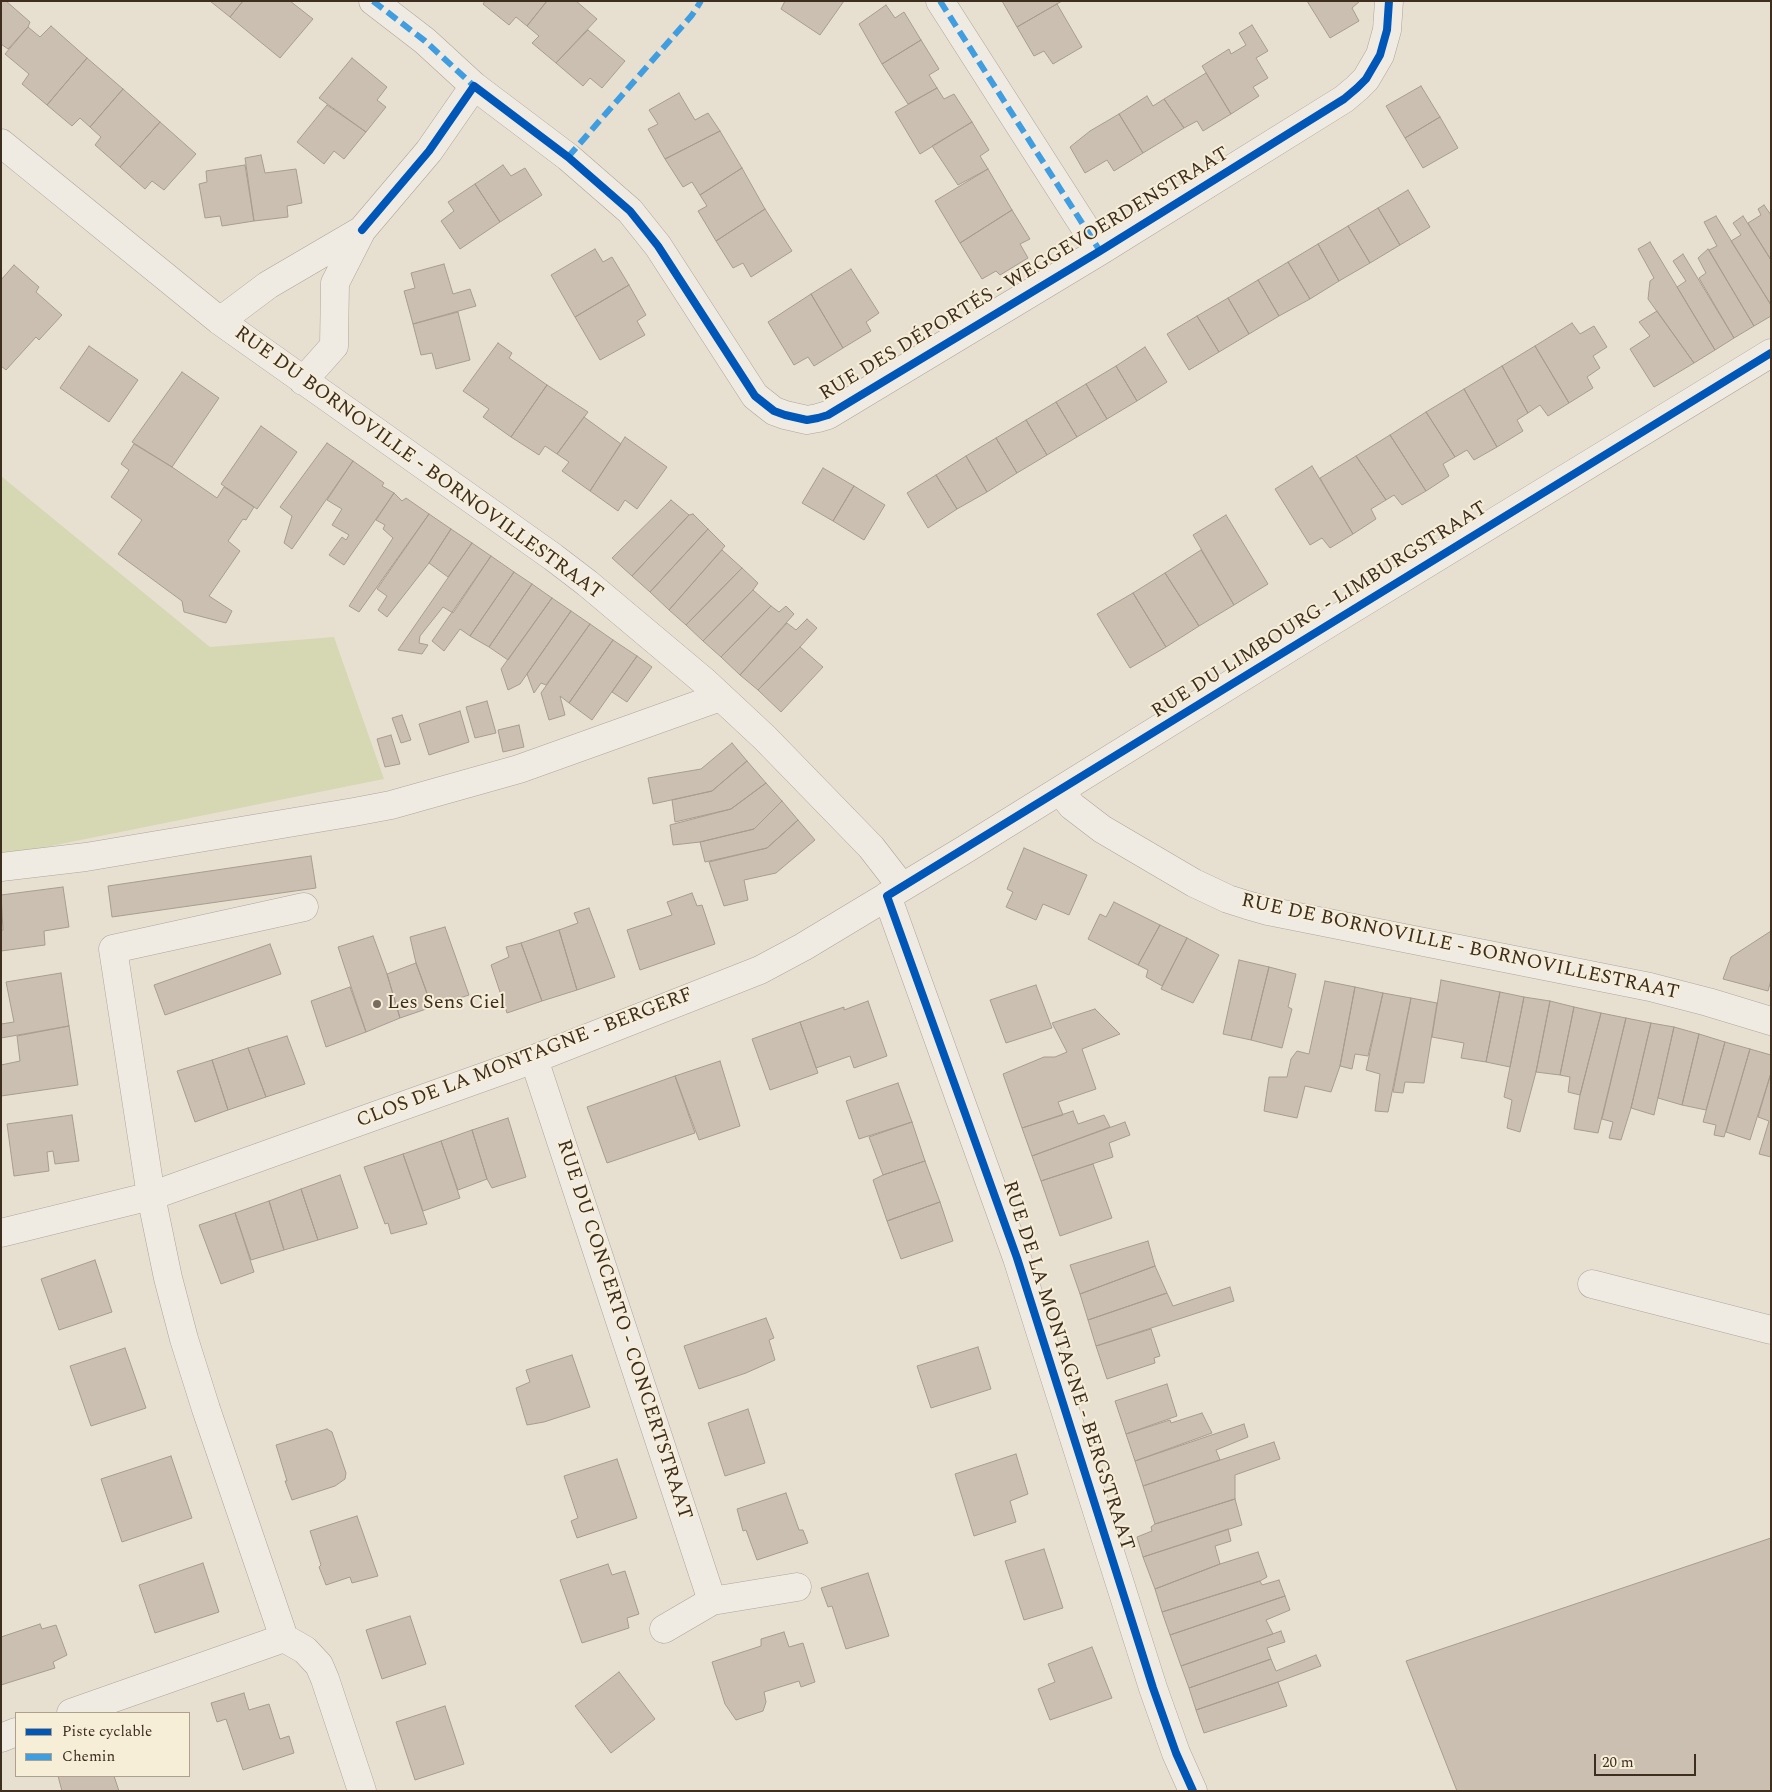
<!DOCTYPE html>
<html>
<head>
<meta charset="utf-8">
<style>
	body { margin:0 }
	#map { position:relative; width:1772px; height:1792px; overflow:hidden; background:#e7e0d1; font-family:Spectral,serif }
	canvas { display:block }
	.frame { position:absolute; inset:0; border:2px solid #3d2e20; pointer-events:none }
	.legend { position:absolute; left:15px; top:1712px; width:175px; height:65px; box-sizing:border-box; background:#f7eed8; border:1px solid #ada18e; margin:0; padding:6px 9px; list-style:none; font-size:15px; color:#3d2e20 }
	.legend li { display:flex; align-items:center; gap:10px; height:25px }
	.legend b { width:25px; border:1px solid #ada18e }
	.scale { position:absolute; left:1594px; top:1754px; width:102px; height:22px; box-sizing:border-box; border:2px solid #3d2e20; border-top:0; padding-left:6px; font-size:15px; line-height:18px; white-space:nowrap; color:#3d2e20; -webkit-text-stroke:4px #f7eed8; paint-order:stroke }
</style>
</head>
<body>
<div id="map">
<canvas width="1772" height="1792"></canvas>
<div class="frame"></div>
<ul class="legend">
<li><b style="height:6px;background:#0057b8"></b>Piste cyclable</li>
<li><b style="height:6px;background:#3f9de0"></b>Chemin</li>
</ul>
<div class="scale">20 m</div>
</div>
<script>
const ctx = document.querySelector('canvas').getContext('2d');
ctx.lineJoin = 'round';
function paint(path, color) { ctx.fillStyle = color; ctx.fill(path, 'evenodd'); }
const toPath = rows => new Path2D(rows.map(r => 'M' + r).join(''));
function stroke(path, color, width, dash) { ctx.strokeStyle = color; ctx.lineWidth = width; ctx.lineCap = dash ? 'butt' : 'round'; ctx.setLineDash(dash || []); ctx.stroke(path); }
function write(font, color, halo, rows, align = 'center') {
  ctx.font = font + ' Spectral,serif'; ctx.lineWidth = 4; ctx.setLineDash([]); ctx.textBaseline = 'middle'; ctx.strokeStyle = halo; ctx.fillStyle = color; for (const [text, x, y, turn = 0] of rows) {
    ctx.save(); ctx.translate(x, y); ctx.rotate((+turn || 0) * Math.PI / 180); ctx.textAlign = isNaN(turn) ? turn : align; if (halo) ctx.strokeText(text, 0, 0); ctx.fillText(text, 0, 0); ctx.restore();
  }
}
paint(toPath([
	[1,476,210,647,334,637,384,779,1,856]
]), '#d6d7b3');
const building = toPath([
	[1,1,6,1,30,22,28,27,8,49,1,44,1,1],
	[210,1,243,1,230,17,210,1],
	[243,1,290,1,313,19,280,58,230,17,243,1],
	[485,1,547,1,527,26,516,17,509,25,483,4,485,1],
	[547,1,576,1,597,19,556,63,532,43,539,36,527,26,547,1],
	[785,1,844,1,820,35,781,9,785,1],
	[1002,1,1062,1,1017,27,1002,1],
	[1307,1,1360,1,1352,8,1359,21,1330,38,1307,1],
	[1057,4,1082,47,1053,64,1044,51,1034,56,1017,27,1057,4],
	[886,5,895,18,904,12,921,40,882,64,859,24,886,5],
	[1252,25,1268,51,1256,58,1268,78,1253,87,1259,96,1231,114,1202,66,1229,49,1231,54,1246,45,1239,33,1252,25],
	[51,26,87,58,47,105,22,84,29,74,5,54,28,27,40,37,51,26],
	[588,30,625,61,602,88,590,78,583,86,556,63,588,30],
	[921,40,939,69,929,75,937,88,908,104,882,64,921,40],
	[87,58,123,89,90,127,80,118,72,126,47,105,87,58],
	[352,58,387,87,377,100,386,107,366,132,319,98,352,58],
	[1206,73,1231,114,1203,131,1197,121,1184,128,1164,99,1206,73],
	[1421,86,1440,117,1405,138,1386,106,1421,86],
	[937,88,944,99,954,94,972,122,920,154,895,112,937,88],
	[123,89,160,122,120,167,95,145,101,137,90,127,123,89],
	[679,93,695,120,708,113,720,131,665,159,648,129,658,124,649,110,679,93],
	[1147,96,1153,106,1164,99,1184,128,1143,153,1119,114,1147,96],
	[327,105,366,132,344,159,334,151,324,164,297,142,327,105],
	[1119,114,1143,153,1114,171,1107,160,1085,173,1070,147,1090,131,1119,114],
	[1440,117,1458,148,1423,168,1405,138,1440,117],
	[160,122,196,154,164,190,152,181,145,189,120,167,160,122],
	[972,122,989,150,980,156,988,169,958,185,932,146,972,122],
	[720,131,742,168,700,195,692,182,683,187,665,159,720,131],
	[261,155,265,173,296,169,302,203,287,206,288,217,254,221,245,158,261,155],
	[245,165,254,221,222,226,220,216,205,218,199,184,207,182,206,171,245,165],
	[503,165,511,176,525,168,542,195,500,222,475,184,503,165],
	[742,168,765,209,716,241,698,211,707,206,700,195,742,168],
	[988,169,1012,210,960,243,935,201,988,169],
	[475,184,500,222,460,249,441,221,454,211,448,202,475,184],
	[1408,190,1430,227,1400,245,1378,208,1408,190],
	[1764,205,1771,215,1771,260,1748,223,1761,215,1758,209,1764,205],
	[1378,208,1400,245,1370,263,1348,226,1378,208],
	[765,209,792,251,751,277,743,263,733,268,716,241,765,209],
	[1012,210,1030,239,1020,244,1028,258,1000,275,996,271,982,279,960,243,1012,210],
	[1716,216,1771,305,1771,316,1754,326,1709,250,1717,246,1704,222,1716,216],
	[1743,216,1771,260,1771,305,1731,241,1741,235,1733,223,1743,216],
	[1348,226,1370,263,1339,281,1318,244,1348,226],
	[1650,242,1715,350,1694,363,1648,299,1650,281,1654,278,1638,249,1650,242],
	[1318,244,1339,281,1310,299,1288,262,1318,244],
	[595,249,603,262,612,257,629,285,575,317,551,275,595,249],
	[1708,249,1754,326,1734,338,1699,278,1706,273,1698,258,1708,249],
	[1683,254,1734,338,1715,350,1677,287,1686,281,1673,261,1683,254],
	[1288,262,1310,299,1279,316,1258,280,1288,262],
	[444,264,453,294,470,289,476,306,413,324,404,291,415,288,411,273,444,264],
	[14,265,39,287,36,292,62,315,39,340,36,337,6,370,1,366,1,280,14,265],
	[851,269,879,313,866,322,871,331,843,348,811,294,851,269],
	[1258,280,1279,316,1249,334,1228,298,1258,280],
	[629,285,646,315,637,321,645,335,600,360,575,317,629,285],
	[811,294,843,348,814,366,808,357,794,365,768,322,811,294],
	[1228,298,1249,334,1219,352,1197,316,1228,298],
	[1657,311,1694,363,1654,387,1630,349,1650,336,1639,322,1657,311],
	[458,312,470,360,436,369,432,353,421,355,413,324,458,312],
	[1197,316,1219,352,1189,370,1167,334,1197,316],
	[1572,323,1580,334,1594,326,1607,347,1593,356,1600,368,1587,377,1593,388,1569,403,1535,346,1572,323],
	[498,343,512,353,509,358,547,385,511,437,483,417,489,409,463,391,498,343],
	[89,346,138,380,109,422,60,388,89,346],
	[1535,346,1569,403,1548,416,1540,405,1528,413,1502,366,1535,346],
	[1145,347,1167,382,1137,401,1116,366,1145,347],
	[1116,366,1137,401,1107,419,1086,384,1116,366],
	[1502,366,1528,413,1517,420,1523,431,1497,447,1464,389,1502,366],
	[182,372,219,398,172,467,132,442,182,372],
	[1086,384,1107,419,1077,437,1056,402,1086,384],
	[547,385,588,412,557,454,545,446,539,455,511,437,547,385],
	[1464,389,1497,447,1474,460,1467,450,1455,457,1426,412,1464,389],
	[1056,402,1077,437,1047,455,1026,420,1056,402],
	[1426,412,1455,457,1443,464,1449,476,1426,491,1390,435,1426,412],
	[584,417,621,444,590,491,562,471,569,462,557,454,584,417],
	[1026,420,1047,455,1017,473,996,438,1026,420],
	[261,426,297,452,257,509,221,484,261,426],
	[1390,435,1426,491,1402,505,1394,495,1386,500,1356,456,1390,435],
	[625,437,667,467,637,509,625,500,618,511,590,491,625,437],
	[996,438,1017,473,987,492,966,456,996,438],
	[327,443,353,461,292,549,284,543,292,516,280,507,327,443],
	[134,444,172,467,217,498,224,487,254,507,246,520,243,519,228,541,240,551,209,596,232,611,226,623,184,612,182,601,118,554,142,520,111,497,129,470,121,464,134,444],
	[966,456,987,492,957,509,936,475,966,456],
	[1356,456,1386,500,1371,509,1376,519,1353,534,1320,478,1356,456],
	[353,461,384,483,382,486,394,493,344,565,329,555,342,537,346,540,349,535,332,525,342,509,327,500,353,461],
	[1312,466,1353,534,1330,548,1322,538,1310,545,1275,489,1312,466],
	[823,468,854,486,833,521,802,503,823,468],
	[936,475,957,509,928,528,907,493,936,475],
	[854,486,885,505,864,540,833,521,854,486],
	[394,493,402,501,406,498,429,514,359,612,349,606,393,538,383,529,385,525,376,520,394,493],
	[671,500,689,515,632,576,612,558,671,500],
	[429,514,451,529,429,563,387,617,378,610,387,596,377,589,429,514],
	[693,514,708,529,650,592,632,576,689,515,693,514],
	[1226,515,1268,584,1234,605,1193,535,1226,515],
	[451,529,472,543,448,577,429,563,451,529],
	[708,529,725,546,669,610,650,592,708,529],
	[472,543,491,556,453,613,443,607,420,636,419,643,428,645,422,654,398,650,472,543],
	[722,550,742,568,686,625,669,610,722,550],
	[1201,550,1234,605,1199,626,1165,573,1201,550],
	[491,556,514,572,470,636,460,629,444,651,432,641,491,556],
	[742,568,758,583,753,590,703,641,686,625,742,568],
	[514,572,532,584,489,647,470,636,514,572],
	[1165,573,1199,626,1166,647,1133,593,1165,573],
	[532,584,552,598,508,660,489,647,532,584],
	[753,590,771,606,721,657,703,641,753,590],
	[1133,593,1166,647,1130,668,1097,614,1133,593],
	[552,598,571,611,520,684,508,690,501,669,552,598],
	[771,606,779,612,786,606,794,614,740,675,721,657,771,606],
	[571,611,590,624,546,685,541,683,534,693,527,674,571,611],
	[807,619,817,628,800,647,758,690,740,675,787,623,796,630,807,619],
	[590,624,613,640,569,703,560,696,565,715,549,720,541,693,590,624],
	[613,640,637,656,592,720,569,703,613,640],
	[800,647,823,667,781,712,758,690,800,647],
	[637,656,652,667,627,702,612,692,637,656],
	[487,701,496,733,475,738,466,707,487,701],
	[460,711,469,742,429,755,419,724,460,711],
	[402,715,411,740,401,743,392,718,402,715],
	[519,725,524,747,503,752,498,730,519,725],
	[391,735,400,764,385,767,377,739,391,735],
	[732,743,747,761,712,791,653,804,648,778,701,769,732,743],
	[747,761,766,783,731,809,675,822,672,800,712,791,747,761],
	[766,783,782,801,754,829,700,842,673,845,670,825,731,809,766,783],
	[782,801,798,820,767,848,705,862,700,842,754,829,782,801],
	[798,820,815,840,776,873,744,880,748,900,724,906,709,862,767,848,798,820],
	[1024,848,1087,875,1069,915,1043,904,1036,920,1006,907,1013,892,1007,889,1024,848],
	[311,856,316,888,112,917,108,886,311,856],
	[63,887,69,927,44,931,45,945,1,951,1,930,3,930,1,895,63,887],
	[692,893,697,906,702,905,715,944,640,970,627,930,672,915,667,902,692,893],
	[1114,902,1160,925,1138,965,1088,939,1100,914,1106,917,1114,902],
	[589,908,615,977,577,990,559,930,578,923,574,913,589,908],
	[1160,925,1187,938,1162,986,1146,977,1148,970,1138,965,1160,925],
	[445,927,469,995,432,1007,416,963,410,937,445,927],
	[559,930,577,990,542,1001,521,943,559,930],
	[1771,931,1771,980,1768,991,1723,979,1731,957,1771,931],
	[373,936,387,974,400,1018,366,1032,338,947,373,936],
	[1187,938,1219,955,1193,1003,1161,989,1187,938],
	[521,943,542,1001,507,1013,491,965,509,957,506,947,521,943],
	[270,944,281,974,165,1015,154,985,270,944],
	[1239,960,1269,967,1251,1040,1223,1034,1239,960],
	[416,963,432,1007,400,1018,387,974,416,963],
	[1269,967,1296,974,1288,1007,1292,1009,1282,1048,1251,1040,1269,967],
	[61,973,69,1026,1,1038,1,1024,14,1022,6,982,61,973],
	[1441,980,1500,992,1486,1062,1461,1058,1464,1043,1432,1037,1441,980],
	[1325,981,1355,987,1340,1066,1331,1092,1305,1086,1297,1118,1264,1111,1269,1077,1287,1077,1291,1059,1297,1051,1309,1054,1325,981],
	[1036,985,1052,1028,1006,1043,990,1000,1036,985],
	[350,987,366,1032,326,1047,311,1001,350,987],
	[1355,987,1383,993,1368,1056,1355,1054,1352,1069,1340,1066,1355,987],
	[1500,992,1524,997,1510,1067,1486,1062,1500,992],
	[1383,993,1411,998,1388,1112,1375,1111,1380,1074,1366,1070,1383,993],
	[1524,997,1550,1001,1536,1072,1520,1132,1507,1128,1512,1100,1504,1097,1524,997],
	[1411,998,1437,1003,1424,1083,1405,1082,1403,1093,1393,1092,1411,998],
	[868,1001,887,1056,854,1068,850,1056,816,1068,800,1022,844,1007,844,1010,868,1001],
	[1550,1001,1574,1007,1560,1075,1536,1072,1550,1001],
	[1574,1007,1601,1013,1580,1095,1568,1092,1570,1077,1560,1075,1574,1007],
	[1095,1009,1120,1034,1082,1049,1096,1089,1058,1102,1063,1115,1022,1128,1003,1074,1044,1057,1055,1057,1067,1052,1052,1023,1095,1009],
	[1601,1013,1626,1018,1598,1133,1574,1129,1580,1095,1601,1013],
	[1626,1018,1651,1023,1631,1108,1621,1140,1609,1138,1613,1122,1602,1119,1626,1018],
	[800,1022,818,1073,770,1090,752,1039,800,1022],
	[1651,1023,1674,1027,1654,1115,1631,1108,1651,1023],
	[69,1026,78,1085,1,1096,1,1065,20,1061,17,1036,69,1026],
	[1674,1027,1699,1034,1682,1105,1658,1098,1674,1027],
	[1699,1034,1725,1042,1706,1110,1682,1105,1699,1034],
	[287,1036,305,1084,266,1097,248,1048,287,1036],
	[1725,1042,1750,1049,1724,1137,1714,1135,1716,1125,1703,1122,1725,1042],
	[248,1048,266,1097,228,1110,212,1060,248,1048],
	[1750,1049,1771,1055,1771,1073,1750,1140,1726,1132,1750,1049],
	[212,1060,228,1110,195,1122,177,1071,212,1060],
	[720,1061,740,1126,699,1140,675,1076,720,1061],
	[1771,1073,1771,1157,1759,1154,1769,1121,1758,1117,1771,1073],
	[675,1076,695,1133,607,1163,587,1107,675,1076],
	[898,1083,912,1122,859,1139,846,1101,898,1083],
	[1073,1111,1078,1124,1104,1115,1110,1127,1032,1156,1022,1128,1073,1111],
	[72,1115,79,1161,55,1164,53,1151,47,1152,49,1171,14,1176,7,1124,72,1115],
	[508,1118,526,1177,492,1188,487,1179,472,1130,508,1118],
	[912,1122,925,1161,883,1175,869,1137,912,1122],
	[1125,1122,1130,1135,1109,1143,1113,1157,1041,1181,1032,1156,1125,1122],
	[472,1130,487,1179,458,1190,441,1141,472,1130],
	[441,1141,460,1198,423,1211,403,1154,441,1141],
	[403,1154,427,1224,391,1234,388,1223,385,1224,364,1167,403,1154],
	[925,1161,940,1202,887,1221,873,1180,883,1175,925,1161],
	[1093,1164,1112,1218,1060,1236,1041,1181,1093,1164],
	[340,1175,358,1228,318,1240,301,1189,340,1175],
	[301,1189,318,1240,284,1250,269,1201,301,1189],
	[269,1201,284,1250,251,1260,235,1213,269,1201],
	[940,1202,953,1241,901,1259,887,1221,940,1202],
	[235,1213,254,1272,221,1284,199,1225,235,1213],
	[1148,1241,1155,1266,1080,1294,1070,1265,1148,1241],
	[95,1260,112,1312,59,1330,41,1279,95,1260],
	[1155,1266,1167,1293,1088,1320,1080,1294,1155,1266],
	[1230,1287,1234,1301,1096,1346,1088,1320,1167,1293,1173,1306,1230,1287],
	[766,1318,774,1338,769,1340,775,1360,746,1373,699,1389,684,1346,766,1318],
	[1151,1329,1160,1356,1154,1358,1155,1363,1107,1379,1096,1346,1151,1329],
	[978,1347,991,1389,931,1408,917,1366,978,1347],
	[125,1348,146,1408,91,1426,70,1366,125,1348],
	[572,1355,590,1407,544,1422,527,1425,516,1388,530,1382,526,1370,572,1355],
	[1167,1384,1177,1416,1126,1434,1115,1401,1167,1384],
	[748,1409,765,1463,725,1476,708,1423,748,1409],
	[1202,1413,1212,1433,1135,1461,1126,1434,1170,1420,1171,1423,1202,1413],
	[1244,1424,1248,1437,1216,1450,1220,1460,1143,1486,1135,1461,1244,1424],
	[327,1429,332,1432,346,1473,345,1479,335,1486,292,1500,285,1481,287,1481,276,1445,327,1429],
	[1274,1442,1280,1459,1235,1475,1235,1499,1155,1524,1143,1486,1274,1442],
	[1016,1454,1028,1494,1010,1501,1016,1522,974,1536,955,1474,1016,1454],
	[171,1456,192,1518,122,1542,101,1479,171,1456],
	[617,1459,637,1518,577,1538,571,1521,578,1518,564,1476,617,1459],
	[786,1493,799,1530,803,1530,808,1543,757,1560,746,1530,743,1531,737,1509,786,1493],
	[1235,1499,1242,1525,1143,1557,1137,1537,1152,1531,1151,1527,1155,1524,1235,1499],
	[357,1516,378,1576,352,1583,350,1577,326,1585,319,1567,321,1565,310,1531,357,1516],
	[1228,1529,1231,1541,1215,1546,1220,1564,1155,1589,1143,1557,1228,1529],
	[1771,1538,1771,1791,1457,1791,1406,1661,1771,1538],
	[1044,1549,1063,1608,1024,1620,1005,1561,1044,1549],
	[1258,1552,1267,1577,1260,1581,1162,1612,1155,1589,1220,1564,1258,1552],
	[203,1563,219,1612,155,1633,139,1585,203,1563],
	[608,1564,612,1575,625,1571,639,1614,627,1618,629,1628,582,1643,560,1580,608,1564],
	[868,1573,889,1636,846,1649,832,1606,828,1607,821,1588,868,1573],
	[1279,1580,1285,1596,1170,1635,1162,1612,1260,1581,1262,1585,1279,1580],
	[1285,1596,1290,1610,1266,1620,1273,1634,1181,1666,1170,1635,1285,1596],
	[410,1616,426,1664,382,1679,366,1630,410,1616],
	[40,1624,42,1629,56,1625,67,1655,53,1662,55,1668,1,1685,1,1637,40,1624],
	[1281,1631,1285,1642,1267,1648,1271,1659,1189,1688,1181,1666,1281,1631],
	[784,1632,789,1647,803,1643,815,1682,801,1687,799,1681,764,1692,766,1702,763,1711,736,1720,725,1704,712,1662,761,1646,761,1639,784,1632],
	[1092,1647,1112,1698,1050,1720,1038,1689,1055,1682,1048,1664,1092,1647],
	[1316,1655,1321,1666,1278,1682,1196,1710,1189,1688,1271,1659,1276,1671,1316,1655],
	[619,1672,655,1719,611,1753,575,1706,619,1672],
	[1278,1682,1287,1706,1204,1733,1196,1710,1278,1682],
	[244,1693,249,1710,269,1704,280,1739,289,1736,294,1753,243,1770,226,1719,217,1722,211,1703,244,1693],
	[445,1706,464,1764,415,1780,396,1722,445,1706],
	[58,1776,114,1776,119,1791,62,1791,58,1776]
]);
paint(building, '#cbbfb2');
stroke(building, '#a89c90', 1);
const minor = toPath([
	[373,1,425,41,474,86],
	[940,1,1100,251],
	[1,143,220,321,553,557,587,583,705,682,765,738,871,847,902,887],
	[362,230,429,151,474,86,568,157,630,211,658,246,755,396,774,411,785,415,807,420,818,418,828,415,1100,251,1344,99,1357,88,1366,79,1380,55,1387,30,1389,1],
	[220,321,268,285,362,230,335,283,334,346,303,381],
	[1060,791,1072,806,1102,829,1194,883,1228,899,1247,905,1268,911,1650,987,1708,1002,1771,1021],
	[1,867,86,857,354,812,391,805,519,769,720,697],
	[887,896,1017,1258,1153,1688,1176,1753,1193,1791],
	[304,907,113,949,151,1196,168,1278,184,1339,206,1409,284,1638,305,1650,319,1665,325,1679,362,1791],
	[534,1059,712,1601,797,1587],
	[1,1233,151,1196,534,1059,760,970,803,947,964,850,1326,625,1771,353],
	[1592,1284,1771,1330],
	[664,1629,712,1601],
	[71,1713,284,1638],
	[1,1738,16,1732]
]);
stroke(minor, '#ada599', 29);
stroke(minor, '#efebe3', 28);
stroke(toPath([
	[373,1,425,41,474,86],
	[940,1,1100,251],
	[568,157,692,15,701,1]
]), '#3f9de0', 6, [12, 6]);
stroke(toPath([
	[362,230,429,151,474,86,568,157,630,211,658,246,755,396,774,411,785,415,807,420,818,418,828,415,1100,251,1344,99,1357,88,1366,79,1380,55,1387,30,1389,1],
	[1193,1791,1176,1753,1153,1688,1017,1258,887,896,1771,353]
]), '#0057b8', 8);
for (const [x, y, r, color] of [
	[377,1004,5,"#786c5e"]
]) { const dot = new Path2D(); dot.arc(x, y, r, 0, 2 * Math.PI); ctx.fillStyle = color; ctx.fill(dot); stroke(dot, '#f7eed8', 2); }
write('20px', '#3d2e20', '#f7eed8', [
	["RUE DES DÉPORTÉS - WEGGEVOERDENSTRAAT",1025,275,-31],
	["RUE DU BORNOVILLE - BORNOVILLESTRAAT",418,464,36],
	["RUE DU LIMBOURG - LIMBURGSTRAAT",1320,611,-32],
	["RUE DE BORNOVILLE - BORNOVILLESTRAAT",1460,948,12],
	["CLOS DE LA MONTAGNE - BERGERF",525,1059,-21],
	["RUE DU CONCERTO - CONCERTSTRAAT",623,1330,72],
	["RUE DE LA MONTAGNE - BERGSTRAAT",1067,1366,72]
]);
write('20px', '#3d2e20', '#f7eed8', [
	["Les Sens Ciel",387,1004]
], 'left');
</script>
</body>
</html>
